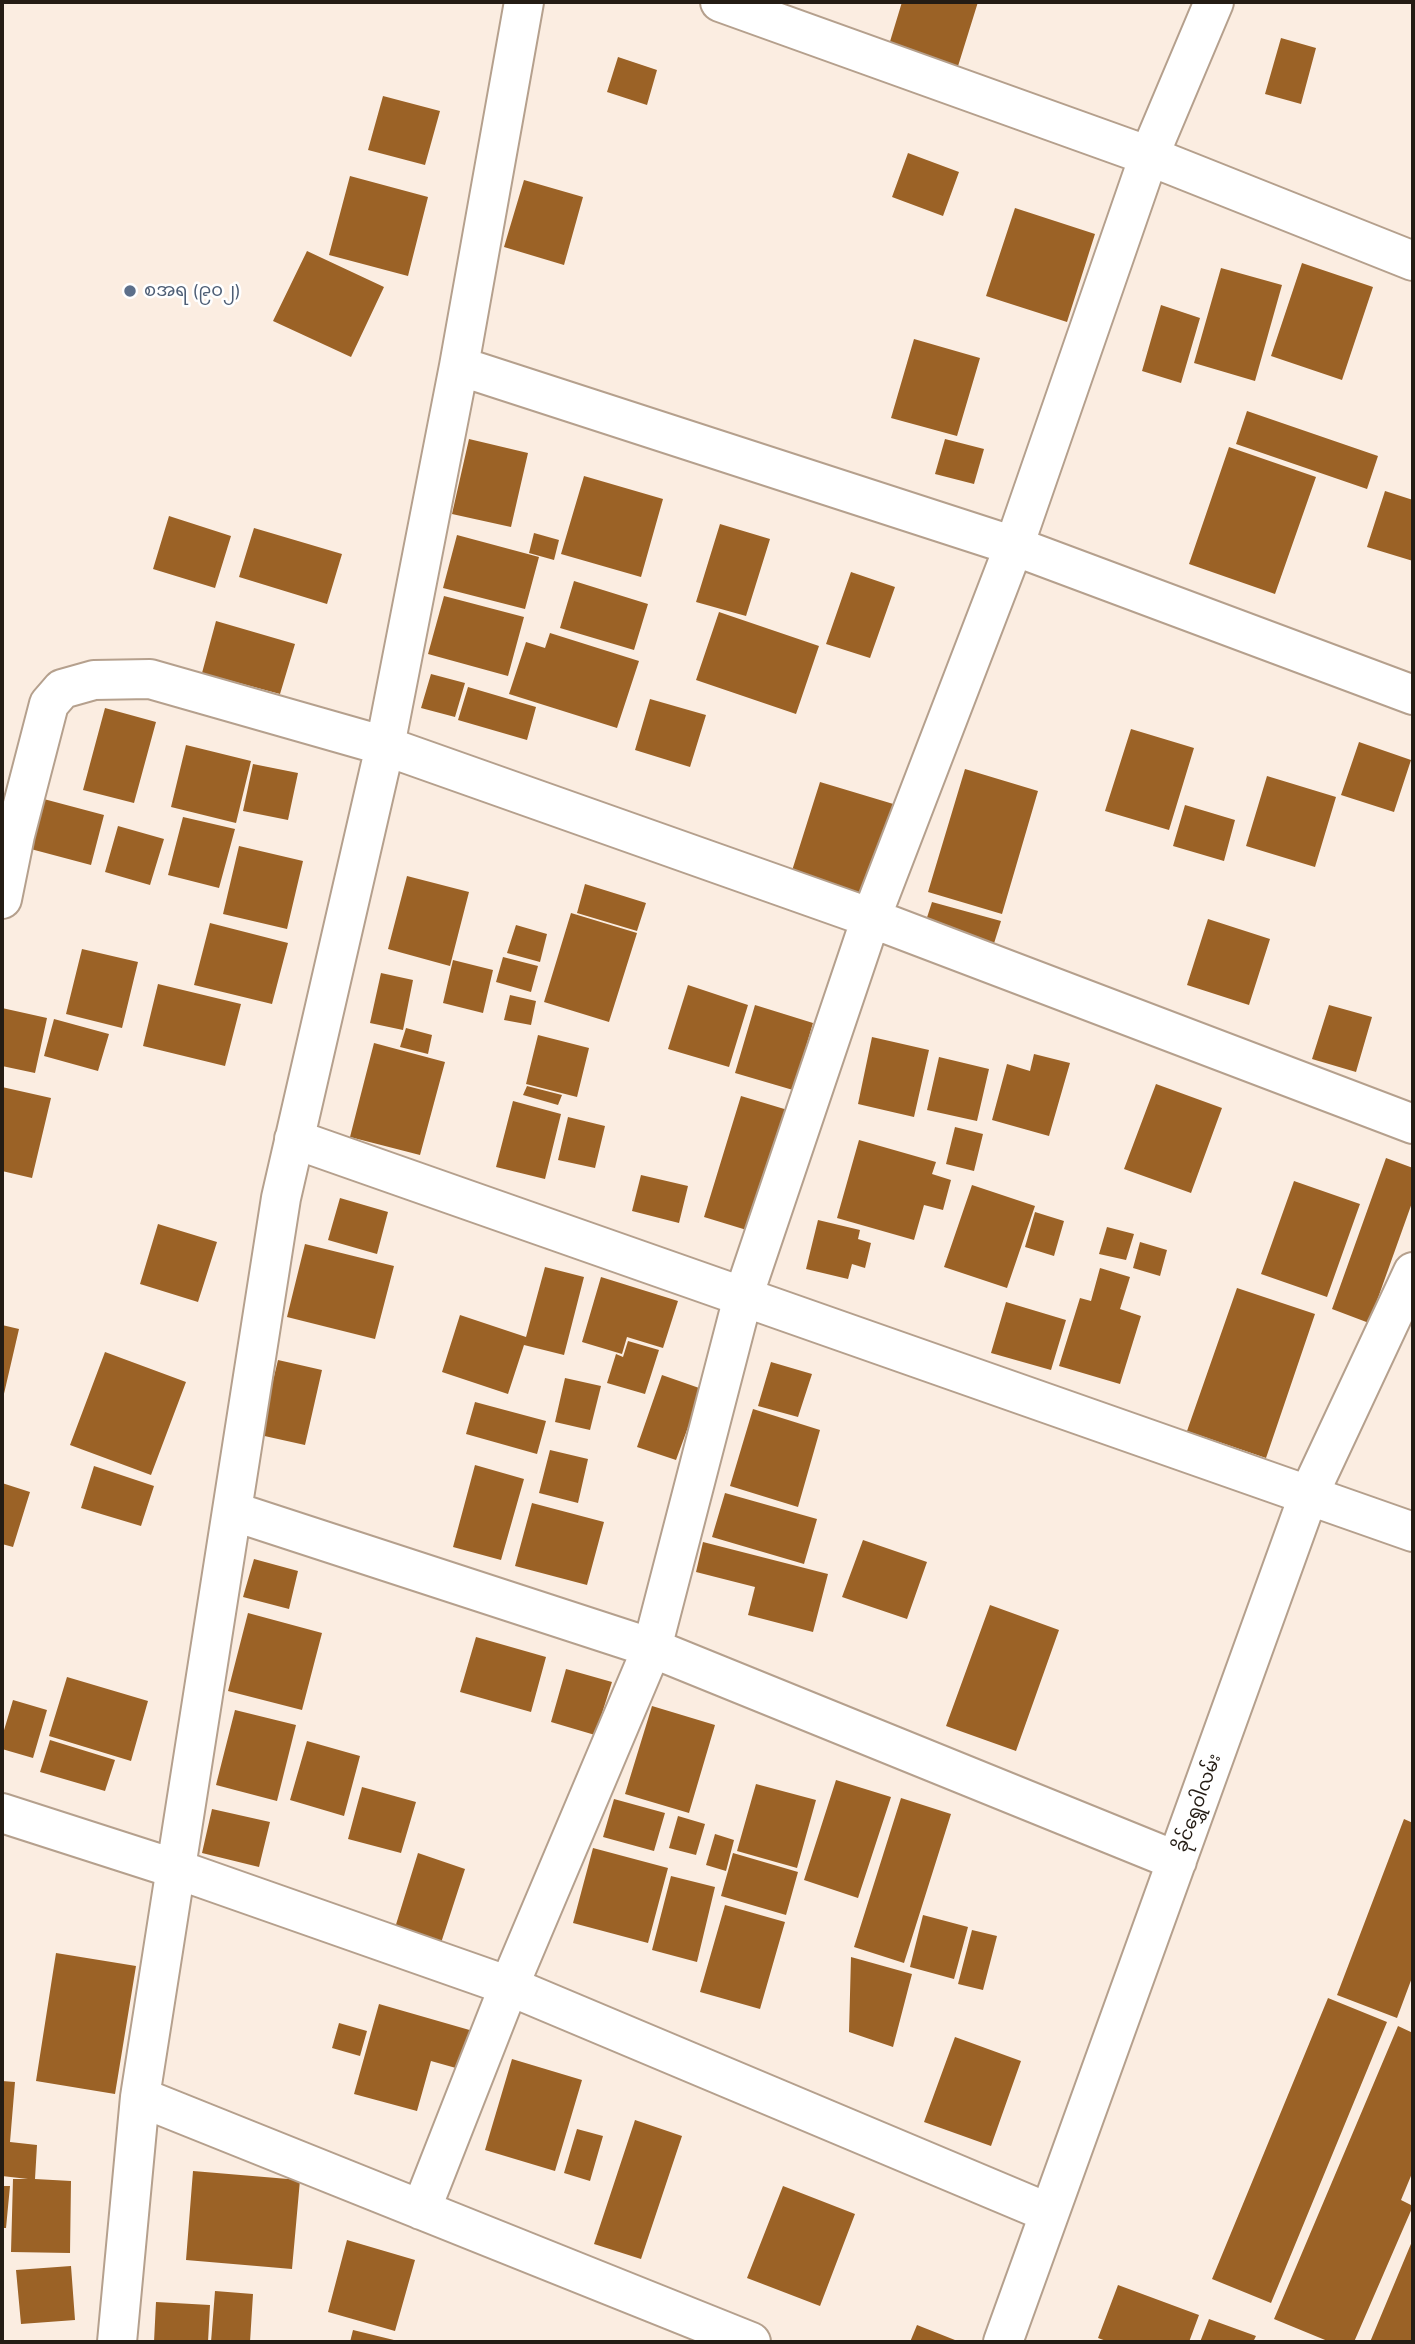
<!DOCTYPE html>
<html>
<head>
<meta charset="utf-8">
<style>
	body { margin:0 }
	#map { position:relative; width:1415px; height:2344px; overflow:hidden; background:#fbede1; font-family:Mulish,sans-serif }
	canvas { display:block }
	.frame { position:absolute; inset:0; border:4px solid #241c14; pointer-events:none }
</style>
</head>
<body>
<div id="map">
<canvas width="1415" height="2344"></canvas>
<div class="frame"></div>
</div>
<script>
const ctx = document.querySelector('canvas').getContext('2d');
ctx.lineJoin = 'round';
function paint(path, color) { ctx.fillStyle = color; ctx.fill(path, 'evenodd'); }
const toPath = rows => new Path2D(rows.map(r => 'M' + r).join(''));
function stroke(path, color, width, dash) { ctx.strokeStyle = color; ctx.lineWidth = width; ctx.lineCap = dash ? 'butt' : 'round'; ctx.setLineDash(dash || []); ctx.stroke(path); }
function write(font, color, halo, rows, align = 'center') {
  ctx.font = font + ' Mulish,"Noto Sans Myanmar",sans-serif'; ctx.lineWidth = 5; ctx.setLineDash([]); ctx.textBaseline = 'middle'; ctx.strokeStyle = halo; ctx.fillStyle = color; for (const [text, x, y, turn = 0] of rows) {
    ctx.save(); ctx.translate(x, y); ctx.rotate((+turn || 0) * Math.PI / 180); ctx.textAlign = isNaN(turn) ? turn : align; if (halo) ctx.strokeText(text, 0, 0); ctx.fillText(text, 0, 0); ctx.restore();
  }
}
paint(toPath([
	[902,2,978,2,954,79,885,58],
	[1281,38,1316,48,1301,104,1265,94],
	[618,57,657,70,647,105,607,92],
	[383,96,440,111,425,165,368,150],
	[908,153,959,172,943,216,892,197],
	[350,176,428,197,408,276,329,255],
	[524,180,583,197,564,265,504,247],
	[1015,208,1095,234,1067,322,986,296],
	[307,251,384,287,351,357,273,321],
	[1302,263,1373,287,1342,380,1271,356],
	[1221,268,1282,285,1255,381,1194,363],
	[1161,305,1200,318,1181,383,1142,371],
	[914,339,980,358,957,436,891,418],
	[1247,411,1378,456,1367,489,1236,444],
	[469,439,528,453,511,527,452,514],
	[945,439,984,449,974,484,935,474],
	[1229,447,1316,477,1275,594,1189,564],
	[584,476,663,499,641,577,561,554],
	[1385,491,1413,500,1413,561,1367,547],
	[169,516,231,536,215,588,153,569],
	[720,524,770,539,746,616,696,602],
	[254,528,342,554,327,604,239,577],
	[534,533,559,540,554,560,529,553],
	[457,535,539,557,525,609,443,588],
	[851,572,895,587,870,658,826,644],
	[574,581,648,604,634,650,560,628],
	[444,596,524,617,508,676,428,654],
	[719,612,819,646,796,714,696,680],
	[216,621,295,644,280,694,202,673],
	[550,633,639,661,617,728,509,694,526,642,545,648],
	[431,674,465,683,455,717,421,708],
	[468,687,536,707,527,740,458,720],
	[650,699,706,715,690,767,635,750],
	[105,708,156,722,134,803,83,790],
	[1131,729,1194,748,1169,830,1105,811],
	[1359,742,1411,760,1394,812,1341,795],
	[186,745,251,761,236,823,171,807],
	[253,764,298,773,288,820,243,811],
	[965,769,1038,791,1002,914,928,892],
	[1267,776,1336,797,1315,867,1246,846],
	[820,782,900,806,871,902,790,877],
	[40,798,104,815,91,865,27,848],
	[1185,805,1235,820,1224,861,1173,846],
	[183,817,235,829,219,888,168,875],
	[118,826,164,839,150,885,105,872],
	[239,846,303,861,287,929,223,914],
	[407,876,469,892,450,966,388,949],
	[585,884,646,903,637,931,577,913],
	[932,902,1001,921,991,953,922,933],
	[571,913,637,933,609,1022,544,1002],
	[1208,919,1270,939,1249,1005,1187,985],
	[210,923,288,943,272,1004,194,985],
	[516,925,547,934,540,962,507,953],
	[82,949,138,962,122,1028,66,1014],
	[503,957,538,966,531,992,496,982],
	[453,960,493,970,483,1013,443,1003],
	[381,973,413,980,403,1030,370,1023],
	[158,984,241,1004,225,1066,143,1046],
	[688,985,748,1005,729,1067,668,1049],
	[510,995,536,1001,531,1025,504,1020],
	[755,1005,813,1023,793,1090,735,1073],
	[1329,1005,1372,1017,1356,1072,1312,1059],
	[2,1008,47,1018,35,1073,2,1066],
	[54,1019,109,1034,98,1071,44,1056],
	[406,1028,432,1035,428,1054,400,1047],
	[538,1035,589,1048,577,1097,526,1084],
	[872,1037,929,1050,914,1117,858,1104],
	[374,1043,445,1062,420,1155,350,1137],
	[1034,1054,1070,1063,1049,1136,992,1120,1007,1064,1030,1071],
	[939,1057,989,1069,977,1121,927,1110],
	[1156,1084,1222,1108,1191,1193,1124,1169],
	[527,1086,562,1095,558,1105,523,1095],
	[2,1087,51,1098,32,1178,2,1171],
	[741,1096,801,1114,763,1235,704,1217],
	[513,1101,561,1114,545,1179,496,1167],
	[568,1117,605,1126,595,1168,558,1160],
	[955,1127,983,1134,974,1171,946,1164],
	[859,1140,936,1162,932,1174,951,1180,943,1210,924,1205,914,1240,837,1218],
	[1386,1158,1413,1168,1413,1200,1369,1323,1332,1309],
	[641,1175,688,1186,679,1223,632,1211],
	[1294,1181,1360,1204,1327,1297,1261,1274],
	[972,1185,1035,1206,1007,1288,944,1267],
	[340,1198,388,1212,377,1254,328,1240],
	[1035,1212,1064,1221,1054,1256,1025,1247],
	[818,1220,860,1230,858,1239,871,1243,865,1268,852,1264,848,1279,806,1269],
	[158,1224,217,1242,198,1302,140,1284],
	[1107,1227,1134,1234,1126,1260,1099,1254],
	[1140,1242,1167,1250,1160,1276,1133,1268],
	[305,1244,394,1266,375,1339,287,1317],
	[545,1267,584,1277,564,1355,524,1345,508,1394,442,1372,460,1315,526,1337],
	[1100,1268,1130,1277,1120,1309,1141,1316,1120,1384,1059,1366,1080,1298,1091,1301],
	[601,1277,678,1301,663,1348,627,1337,622,1354,582,1342],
	[1237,1288,1315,1314,1266,1458,1187,1431],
	[1006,1302,1066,1320,1051,1370,991,1353],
	[2,1325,19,1329,3,1398,2,1398],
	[628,1341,659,1350,645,1394,607,1383,616,1354,623,1357],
	[105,1352,186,1382,151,1475,70,1445],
	[278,1360,322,1370,305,1445,260,1435],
	[771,1362,812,1374,798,1417,758,1406],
	[662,1375,702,1389,676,1460,637,1447],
	[565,1378,601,1386,590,1430,555,1422],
	[475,1402,546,1421,537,1454,466,1434],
	[753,1409,820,1430,798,1507,730,1486],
	[550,1450,588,1459,578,1503,539,1493],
	[475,1465,524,1479,501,1560,453,1547],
	[94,1466,154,1486,141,1526,81,1508],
	[2,1483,30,1492,13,1547,2,1544],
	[725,1493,817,1519,804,1564,712,1537],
	[532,1503,604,1522,587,1585,515,1566],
	[863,1540,927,1562,907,1619,842,1597],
	[703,1542,828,1574,813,1632,748,1615,755,1587,696,1572],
	[254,1559,298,1571,289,1609,243,1597],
	[990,1605,1059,1630,1016,1751,946,1726],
	[248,1613,322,1633,302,1710,228,1691],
	[476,1637,546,1657,531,1712,460,1692],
	[566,1669,612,1682,595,1735,551,1722],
	[67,1677,148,1701,131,1761,49,1736],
	[13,1700,47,1710,33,1758,2,1749,2,1737],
	[652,1706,715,1725,689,1813,625,1794],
	[235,1710,296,1725,277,1801,216,1785],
	[50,1740,115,1760,105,1791,40,1772],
	[307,1741,360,1756,344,1816,290,1800],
	[836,1780,891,1797,858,1898,804,1880],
	[756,1784,816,1800,797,1868,737,1851],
	[362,1787,416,1802,401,1853,348,1839],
	[901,1798,951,1814,904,1963,854,1947],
	[614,1799,665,1813,654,1851,603,1837],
	[212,1809,270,1822,259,1867,202,1853],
	[678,1816,705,1824,696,1855,669,1848],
	[1404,1819,1413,1823,1413,1975,1397,2018,1337,1995],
	[715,1834,734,1840,726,1871,706,1865],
	[593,1848,668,1868,648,1943,573,1923],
	[418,1853,465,1869,440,1946,394,1931],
	[733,1853,798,1872,786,1915,721,1896],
	[671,1876,715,1887,697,1962,652,1950],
	[725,1905,785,1922,760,2009,700,1992],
	[923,1915,968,1927,954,1979,910,1967],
	[972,1930,997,1936,983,1990,958,1984],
	[56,1953,136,1966,115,2094,36,2081],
	[851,1957,912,1974,893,2047,849,2032],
	[1328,1998,1387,2022,1271,2303,1212,2279],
	[379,2004,473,2031,463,2070,431,2061,417,2111,354,2094],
	[339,2023,367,2031,360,2056,332,2048],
	[1398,2026,1413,2033,1413,2171,1401,2200,1413,2206,1354,2342,1330,2342,1274,2319],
	[955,2037,1021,2061,991,2146,924,2122],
	[512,2059,582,2080,555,2171,485,2150],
	[2,2081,15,2082,10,2142,37,2145,35,2179,71,2181,70,2253,11,2252,13,2179,28,2179,2,2176],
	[635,2120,682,2136,641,2259,594,2244],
	[577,2129,603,2136,590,2181,564,2173],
	[193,2171,300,2180,292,2269,186,2260],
	[2,2186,10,2186,6,2228,2,2228],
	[783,2186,855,2214,820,2306,747,2278],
	[1413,2239,1413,2342,1370,2342],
	[347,2240,415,2260,395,2331,328,2312],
	[71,2266,75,2320,21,2324,16,2270],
	[1118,2285,1199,2315,1189,2342,1109,2342,1098,2338],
	[215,2291,253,2294,250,2342,211,2342],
	[156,2302,210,2305,208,2342,154,2342],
	[1209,2319,1256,2336,1253,2342,1200,2342],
	[917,2325,960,2342,910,2342],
	[353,2330,398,2341,398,2342,350,2342]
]), '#9b6226');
const minor = toPath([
	[720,2,1149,156,1413,261],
	[459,366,1014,546,1413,695],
	[2,899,15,835,49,704,62,689,94,680,150,679,385,746,871,918,1413,1124],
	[294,1139,1413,1532],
	[232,1511,652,1648,1177,1861],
	[2,1813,176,1869,509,1986,1049,2213],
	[140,2097,751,2342],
	[421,2210,509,1986,652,1648,743,1297,871,918,1014,546,1149,156,1214,2],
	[117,2342,140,2097,281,1198,385,746,459,366,524,2],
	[1003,2342,1309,1494,1413,1272]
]);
stroke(minor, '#b5a08d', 42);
stroke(minor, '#fff', 38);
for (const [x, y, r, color] of [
	[130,291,7,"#5c6f8a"]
]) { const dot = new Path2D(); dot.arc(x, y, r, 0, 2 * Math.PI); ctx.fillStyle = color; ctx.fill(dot); stroke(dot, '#fff', 2.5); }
write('18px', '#4e5e75', '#fff', [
	["စအရ (၉၀၂)",144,291]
], 'left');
write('18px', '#241c14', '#fff', [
	["ခိုင်ရွှေဝါလမ်း",1198,1803,-70]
]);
</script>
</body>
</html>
